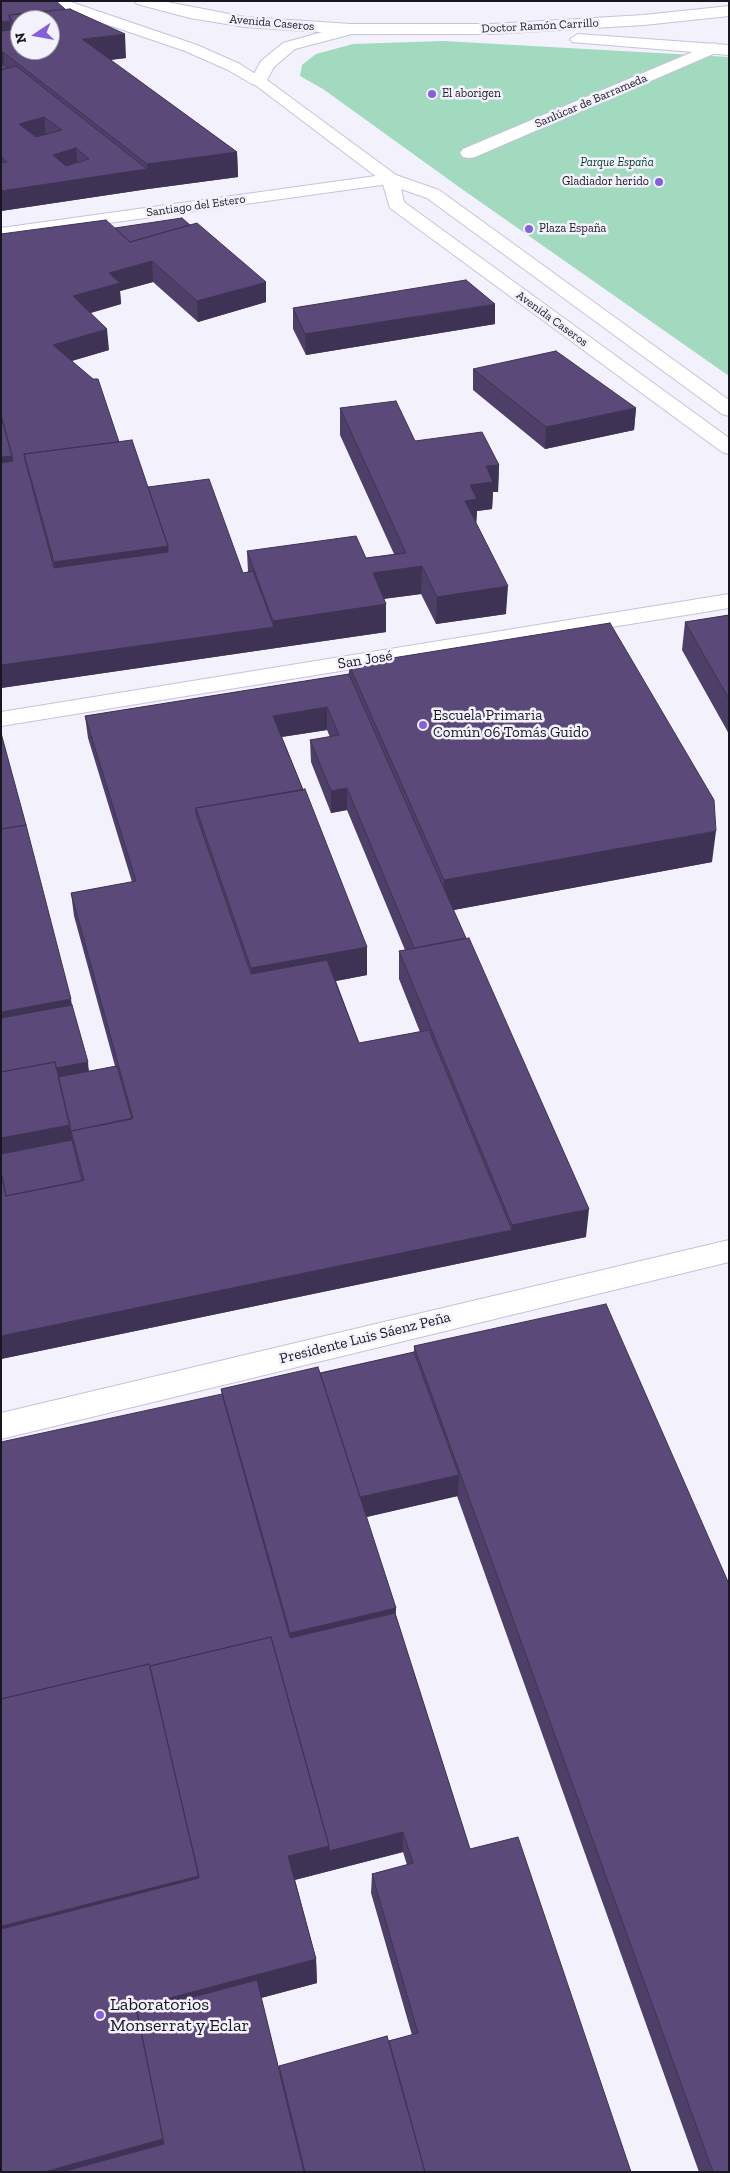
<!DOCTYPE html>
<html>
<head>
<meta charset="utf-8">
<style>
	body { margin:0 }
	#map { position:relative; width:730px; height:2173px; overflow:hidden; background:#f3f1fc; font-family:"Zilla Slab",serif }
	canvas { display:block }
	.frame { position:absolute; inset:0; border:2px solid #181720; pointer-events:none }
	.north { position:absolute; left:10px; top:10px; width:50px; height:50px; box-sizing:border-box; background:#f3f1fc; border:1px solid #9b9aa4; border-radius:50%; rotate:258deg; font-size:14px; font-weight:700; line-height:20px; text-align:center; color:#181720 }
	.north::after { content:''; display:block; margin:auto; width:18px; height:22px; background:#8660da; clip-path:polygon(50% 0,100% 100%,50% 72%,0 100%) }
</style>
</head>
<body>
<div id="map">
<canvas width="730" height="2173"></canvas>
<div class="frame"></div>
<div class="north">N</div>
</div>
<script>
const ctx = document.querySelector('canvas').getContext('2d');
ctx.lineJoin = 'round';
function paint(path, color) { ctx.fillStyle = color; ctx.fill(path, 'evenodd'); }
const toPath = rows => new Path2D(rows.map(r => 'M' + r).join(''));
function stroke(path, color, width, dash) { ctx.strokeStyle = color; ctx.lineWidth = width; ctx.lineCap = dash ? 'butt' : 'round'; ctx.setLineDash(dash || []); ctx.stroke(path); }
function write(font, color, halo, rows, align = 'center') {
  ctx.font = font + ' "Zilla Slab",serif'; ctx.lineWidth = 5; ctx.setLineDash([]); ctx.textBaseline = 'middle'; ctx.strokeStyle = halo; ctx.fillStyle = color; for (const [text, x, y, turn = 0] of rows) {
    ctx.save(); ctx.translate(x, y); ctx.rotate((+turn || 0) * Math.PI / 180); ctx.textAlign = isNaN(turn) ? turn : align; if (halo) ctx.strokeText(text, 0, 0); ctx.fillText(text, 0, 0); ctx.restore();
  }
}
paint(toPath([
	[443,41,729,57,729,376,459,187,323,89,300,76,302,65,316,54,353,44]
]), '#a2dabf');
const minor = toPath([
	[44,1,68,1,197,45,240,64,266,81,258,86,252,84,228,70,185,51,47,4,44,1],
	[134,1,162,1,245,17,351,24,359,29,351,34,245,27,190,18,137,4,134,1],
	[714,43,722,48,720,51,475,157,469,158,463,157,460,153,463,149,714,43],
	[390,174,396,175,399,179,396,183,1,238,1,228,390,174],
	[729,594,729,608,1,726,1,712,729,594],
	[729,1240,729,1262,1,1439,1,1413,729,1240]
]);
const major = toPath([
	[729,6,729,16,644,25,492,34,352,34,295,49,274,67,267,80,396,175,439,190,729,400,729,416,722,414,427,198,401,189,404,202,729,438,729,454,722,452,390,208,382,181,250,81,261,61,283,43,351,24,492,24,644,15,729,6],
	[578,34,729,45,729,55,572,42,570,39,578,34]
]);
stroke(minor, '#c6c2dc', 2);
stroke(major, '#c6c2dc', 2);
paint(minor, '#fff');
paint(major, '#fff');
paint(toPath([
	[1,1,126,58,110,60,237,152,238,177,148,189,1,211],
	[115,228,266,302,198,322,153,282,120,291,121,304,91,313,109,350,71,361,119,442,148,487,243,573,248,572,247,551,366,558,394,554,340,435,340,408,415,441,499,465,498,492,493,492,492,509,477,511,476,523,506,614,436,624,421,594,384,599,386,604,386,632,1,688,1,234],
	[293,308,495,324,306,355,293,329],
	[473,369,636,408,634,430,545,449,473,390],
	[729,615,729,734,682,650,685,622],
	[349,665,712,862,453,910,586,1237,1,1359,1,733,89,1071,115,1066,74,916,71,893,132,882,88,738,85,716,349,674],
	[327,730,330,737,310,740,311,762,331,813,347,810,405,950,399,951,399,979,420,1032,359,1043,336,981,367,975,367,947,282,737],
	[414,1346,729,2172,699,2172,457,1496,366,1517,396,1608,395,1613,470,1849,631,2172,1,2172,222,1394,221,1389,320,1373,414,1352],
	[403,1852,407,1865,372,1874,371,1893,412,2035,279,2066,280,2073,261,1998,317,1983,316,1959,295,1880]
]), '#4d3f68');
paint(toPath([
	[10,21,11,38,1,41,1,22],
	[125,34,126,58,84,63,82,39],
	[1,52,3,52,5,76,1,76],
	[44,117,46,136,21,144,19,124],
	[76,148,78,168,55,175,53,155],
	[237,152,238,177,148,189,147,164],
	[147,169,148,189,1,211,1,191],
	[152,261,153,282,120,291,121,304,75,317,73,296,109,273],
	[266,282,266,302,198,322,197,301],
	[495,304,495,324,306,355,305,334],
	[107,329,109,350,55,366,53,345],
	[636,408,634,430,545,449,546,427],
	[12,456,15,483,1,484,1,457],
	[499,465,498,492,493,492,492,509,477,511,476,527,465,501,470,485,486,466],
	[168,546,170,574,57,590,54,562],
	[422,566,421,594,373,600,373,573],
	[508,586,506,614,436,624,437,597],
	[386,604,386,632,1,688,1,665,274,627,273,621],
	[327,707,327,730,274,738,273,716],
	[347,788,347,810,331,813,331,791],
	[716,831,712,862,443,912,444,880],
	[367,947,367,975,252,997,251,968],
	[71,999,75,1027,1,1041,1,1012],
	[88,1062,90,1084,1,1078],
	[70,1125,74,1153,1,1167,1,1138],
	[589,1209,586,1237,1,1359,1,1336,512,1230,512,1225],
	[459,1475,458,1496,358,1519,358,1498],
	[396,1608,395,1634,291,1659,290,1633],
	[403,1832,403,1852,290,1881,288,1856,329,1846],
	[199,1876,202,1903,1,1955,1,1926],
	[316,1959,317,1983,141,2030,136,2007],
	[163,2139,167,2161,129,2172,44,2172]
]), '#3f3355');
const building = toPath([
	[1,1,56,1,65,9,9,15,10,21,1,22,1,1],
	[70,9,125,34,82,39,237,152,147,164,3,52,1,52,1,31,17,29,9,15,70,9],
	[20,20,50,20,50,50,20,50,20,20],
	[1,65,4,65,8,68,1,70,1,65],
	[16,66,147,169,1,191,1,163,7,162,1,157,1,70,16,66],
	[44,117,62,130,36,137,19,124,44,117],
	[76,148,89,159,66,166,53,155,76,148],
	[182,218,190,225,130,242,115,228,182,218],
	[106,220,130,242,197,223,266,282,197,301,152,261,109,273,120,283,73,296,107,329,53,345,93,379,98,379,119,442,24,454,25,460,54,568,168,552,168,546,148,487,209,479,243,573,253,571,274,627,1,665,1,463,13,461,12,456,1,415,1,234,106,220],
	[466,280,495,304,305,334,293,308,466,280],
	[556,351,636,408,546,427,473,369,556,351],
	[396,401,415,441,482,432,499,465,486,466,493,482,470,485,477,499,465,501,508,586,437,597,422,566,373,573,386,604,273,621,247,551,356,536,366,558,406,553,340,408,396,401],
	[1,415,12,456,1,457,1,415],
	[132,440,168,546,54,562,24,454,132,440],
	[729,615,729,699,685,622,729,615],
	[610,623,714,800,716,831,444,880,349,665,610,623],
	[349,674,466,938,414,948,347,788,331,791,310,740,339,735,327,707,273,716,303,790,196,808,196,814,251,974,327,960,359,1043,429,1030,512,1230,1,1336,1,1172,6,1196,84,1180,71,1131,133,1118,71,893,136,881,85,716,349,674],
	[1,733,26,825,1,829,1,733],
	[305,789,367,947,251,968,196,808,305,789],
	[26,825,71,999,1,1012,1,829,26,825],
	[469,938,589,1209,512,1225,399,951,469,938],
	[72,1005,88,1062,56,1068,55,1062,1,1072,1,1018,72,1005],
	[55,1062,70,1125,1,1138,1,1072,55,1062],
	[117,1066,132,1119,71,1131,58,1077,117,1066],
	[72,1140,82,1181,6,1196,1,1172,1,1154,72,1140],
	[606,1304,729,1584,729,2172,713,2172,414,1346,606,1304],
	[414,1352,459,1475,360,1497,320,1373,414,1352],
	[318,1367,396,1608,290,1633,221,1389,318,1367],
	[222,1394,290,1638,395,1613,470,1849,518,1837,631,2172,425,2172,389,2041,418,2033,372,1874,413,1863,403,1832,329,1851,329,1846,271,1637,150,1666,149,1664,1,1699,1,1442,222,1394],
	[271,1637,329,1846,288,1856,316,1959,136,2007,163,2139,44,2172,1,2172,1,1929,199,1878,150,1666,271,1637],
	[149,1664,199,1876,1,1926,1,1699,149,1664],
	[257,1980,304,2172,62,2172,164,2144,137,2012,257,1980],
	[387,2036,425,2172,305,2172,279,2066,387,2036]
]);
paint(building, '#5a4979');
stroke(building, '#3f3355', 1);
for (const [x, y, r, color] of [
	[432,94,5,"#8660da"],
	[659,182,5,"#8660da"],
	[529,229,5,"#8660da"],
	[423,725,5,"#8660da"],
	[100,2015,5,"#8660da"]
]) { const dot = new Path2D(); dot.arc(x, y, r, 0, 2 * Math.PI); ctx.fillStyle = color; ctx.fill(dot); stroke(dot, '#f3f1fc', 2); }
write('12px', '#181720', '#f3f1fc', [
	["Avenida Caseros",272,23,5],
	["Doctor Ramón Carrillo",540,26,-3],
	["Sanlúcar de Barrameda",591,101,-23],
	["Santiago del Estero",196,206,-8],
	["Avenida Caseros",552,319,36]
]);
write('12px', '#181720', '#f3f1fc', [
	["El aborigen",442,94],
	["Gladiador herido",649,182,"right"],
	["Plaza España",539,229]
], 'left');
write('italic 12px', '#013926', '#f3f1fc', [
	["Parque España",617,163]
]);
write('15px', '#181720', '#f3f1fc', [
	["San José",365,660,-9],
	["Presidente Luis Sáenz Peña",365,1338,-14]
]);
write('15px', '#181720', '#f3f1fc', [
	["Escuela Primaria",433,716],
	["Común 06 Tomás Guido",433,733]
], 'left');
write('18px', '#181720', '#f3f1fc', [
	["Laboratorios",110,2005],
	["Monserrat y Eclar",110,2026]
], 'left');
</script>
</body>
</html>
